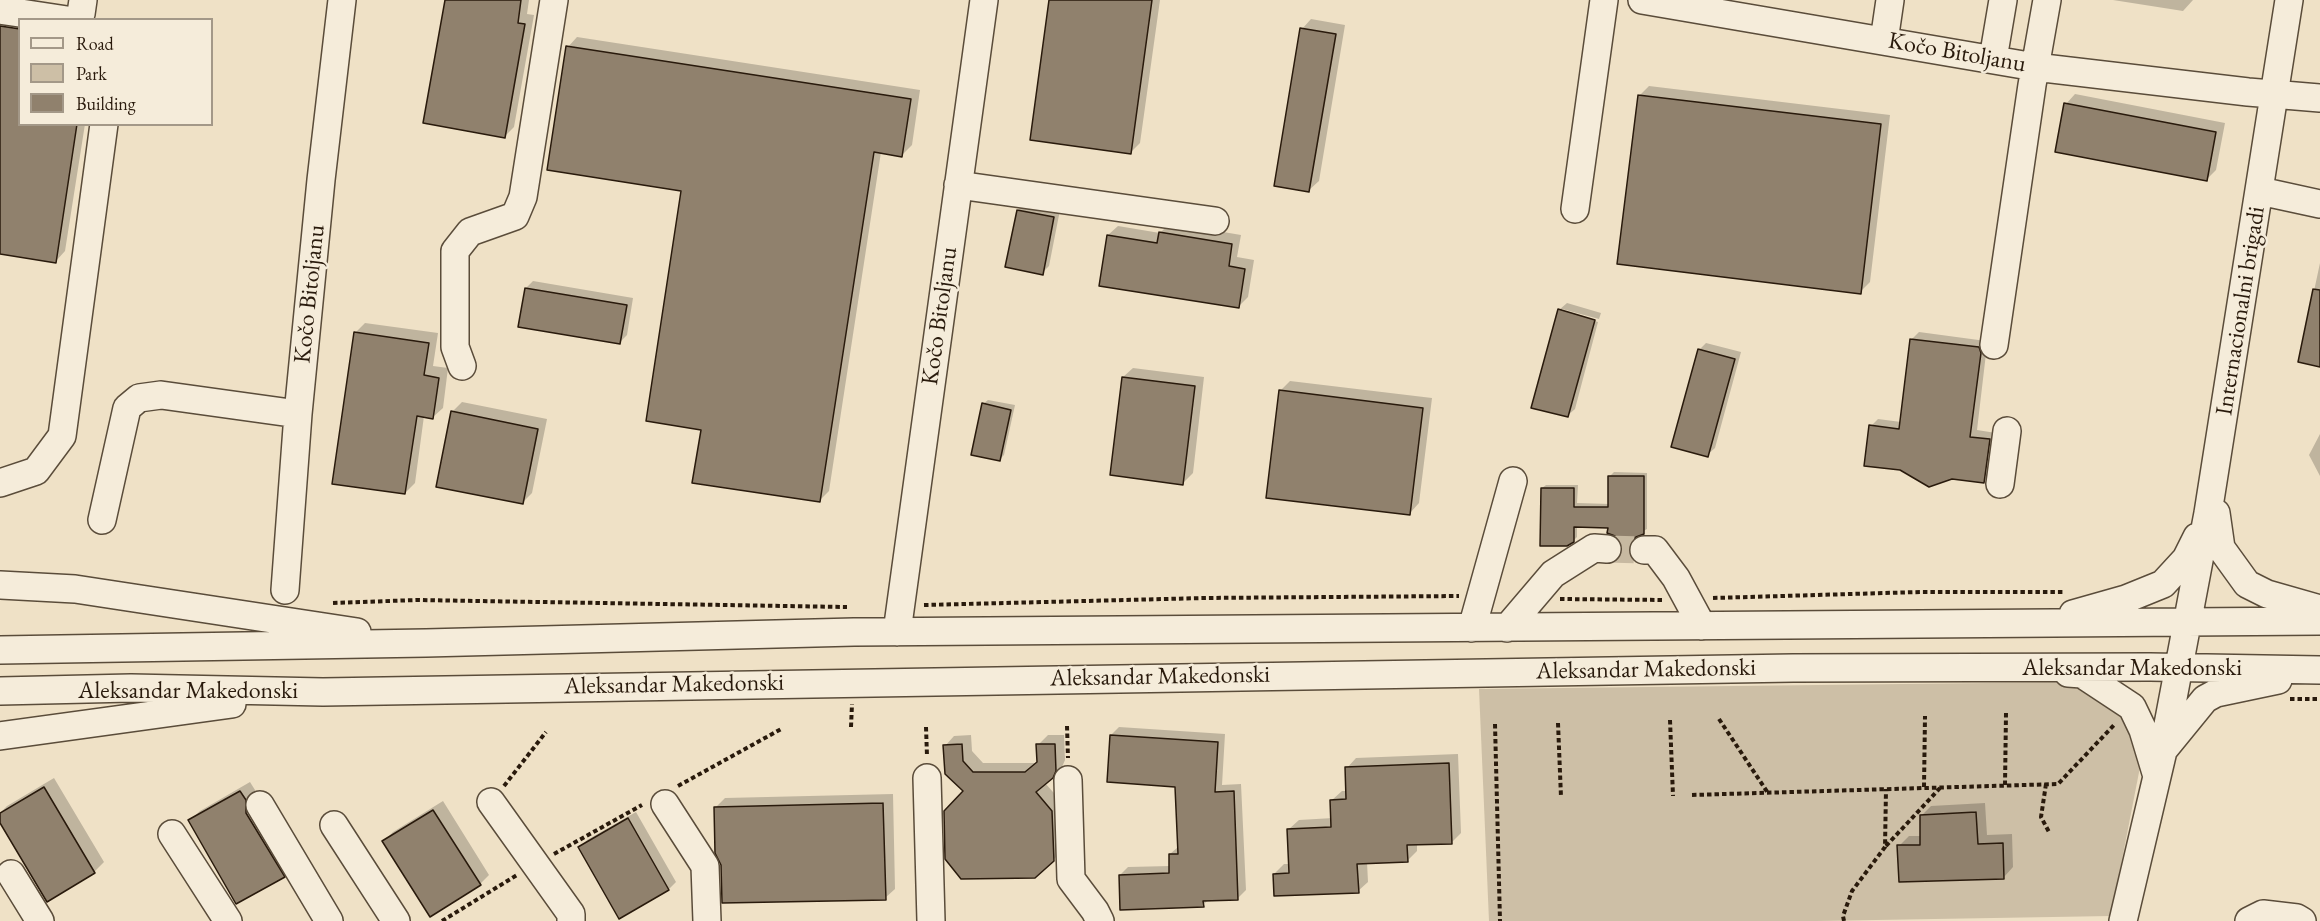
<!DOCTYPE html>
<html>
<head>
<meta charset="utf-8">
<style>
	body { margin:0 }
	#map { position:relative; width:2320px; height:921px; overflow:hidden; background:#efe1c6; font-family:"EB Garamond",serif }
	canvas { display:block }
	.legend { position:absolute; left:18px; top:18px; width:195px; height:108px; box-sizing:border-box; background:#f5ecda; border:2px solid #a39888; margin:0; padding:8px 10px; list-style:none; font-size:18px; color:#291a0c }
	.legend li { display:flex; align-items:center; gap:12px; height:30px }
	.legend b { width:30px; border:2px solid #a39888 }
</style>
</head>
<body>
<div id="map">
<canvas width="2320" height="921"></canvas>
<ul class="legend">
<li><b style="height:8px;background:#f5ecda"></b>Road</li>
<li><b style="height:16px;background:#cdbfa6"></b>Park</li>
<li><b style="height:16px;background:#90816d"></b>Building</li>
</ul>
</div>
<script>
const ctx = document.querySelector('canvas').getContext('2d');
ctx.lineJoin = 'round';
function paint(path, color) { ctx.fillStyle = color; ctx.fill(path, 'evenodd'); }
const toPath = rows => new Path2D(rows.map(r => 'M' + r).join(''));
function stroke(path, color, width, dash) { ctx.strokeStyle = color; ctx.lineWidth = width; ctx.lineCap = dash ? 'butt' : 'round'; ctx.setLineDash(dash || []); ctx.stroke(path); }
function write(font, color, halo, rows, align = 'center') {
  ctx.font = font + ' "EB Garamond",serif'; ctx.lineWidth = 5; ctx.setLineDash([]); ctx.textBaseline = 'middle'; ctx.strokeStyle = halo; ctx.fillStyle = color; for (const [text, x, y, turn = 0] of rows) {
    ctx.save(); ctx.translate(x, y); ctx.rotate((+turn || 0) * Math.PI / 180); ctx.textAlign = isNaN(turn) ? turn : align; if (halo) ctx.strokeText(text, 0, 0); ctx.fillText(text, 0, 0); ctx.restore();
  }
}
paint(toPath([
	[2073,682,2125,713,2141,762,2111,916,1817,921,1489,921,1479,689]
]), '#cdbfa6');
paint(toPath([
	[448,0,529,0,527,14,534,15,514,127,505,136],
	[1051,0,1160,0,1140,143,1130,153],
	[2113,0,2193,0,2183,11],
	[0,13,20,20,20,124,85,124,65,251,56,261,0,252],
	[1311,19,1345,25,1319,181,1309,190,1302,29],
	[577,37,920,90,912,145,902,155,881,152,829,491,819,501,702,429,683,190,568,47],
	[1649,86,1890,115,1870,282,1860,292,1639,96],
	[2075,94,2225,123,2216,170,2207,179,2066,104],
	[1025,203,1060,210,1049,266,1042,273,1018,210],
	[1170,223,1241,235,1237,257,1254,260,1248,297,1239,306,1108,235,1118,226,1160,233],
	[2320,263,2320,365,2299,361],
	[533,281,633,298,627,335,620,342,526,288],
	[1567,303,1601,313,1599,319,1562,309,1562,312,1598,322,1575,409,1567,416,1559,310],
	[365,323,438,333,433,366,448,368,443,408,433,417,424,416,415,483,405,493,355,333],
	[1919,332,1986,341,1987,345,1977,430,1996,433,1991,474,1984,481,1871,426,1878,419,1901,422,1911,340],
	[1706,343,1741,352,1715,448,1707,455,1699,350],
	[1133,368,1204,377,1193,473,1183,483,1123,377],
	[1290,381,1432,398,1419,503,1410,513,1280,391],
	[988,400,1015,405,1004,455,1000,459,983,404],
	[462,402,547,419,532,493,522,503,452,412],
	[2320,434,2320,476,2309,455],
	[1614,472,1647,473,1647,529,1633,537,1631,546,1633,553,1630,556,1622,556,1624,551,1623,542,1609,527,1577,526,1577,537,1573,541,1542,488,1546,485,1578,485,1577,503,1610,504,1610,476],
	[1119,727,1225,734,1222,785,1241,784,1246,890,1238,898,1209,899,1203,905,1120,875,1128,867,1170,866,1170,854,1178,847,1176,785,1111,735],
	[971,735,972,751,983,763,1036,763,1038,761,1038,745,1048,735,1064,735,1065,760,1062,767,1045,783,1061,801,1063,850,1053,860,965,791,945,746,954,736],
	[1458,754,1461,833,1452,842,1417,844,1417,851,1407,861,1367,862,1368,882,1358,891,1274,874,1284,864,1290,864,1289,829,1299,820,1333,818,1332,800,1342,791,1347,791,1347,768,1356,758],
	[54,778,104,862,94,872,48,900,0,820,0,813,7,806],
	[250,782,255,790,256,803,293,866,284,876,190,820,200,811],
	[893,794,895,889,885,898,722,865,716,807,725,798],
	[443,801,489,875,480,884,384,841,393,832],
	[1985,803,1987,835,2012,834,2013,867,2004,877,1899,846,1909,836,1922,836,1922,815,1931,806],
	[636,812,676,882,669,889,620,917,580,847,587,840]
]), '#0003');
const building = toPath([
	[445,0,521,0,518,23,525,24,505,138,423,123,445,0],
	[1049,0,1152,0,1131,154,1030,140,1049,0],
	[0,26,20,29,20,124,77,124,56,263,0,254,0,26],
	[1300,28,1336,34,1309,192,1274,186,1300,28],
	[566,46,911,99,902,157,874,152,820,502,692,483,701,430,646,421,681,191,547,170,566,46],
	[1638,95,1881,124,1861,294,1617,264,1638,95],
	[2064,103,2216,132,2207,181,2055,152,2064,103],
	[1017,210,1054,217,1043,275,1005,267,1017,210],
	[1159,232,1232,244,1229,266,1245,269,1239,308,1099,286,1107,235,1157,243,1159,232],
	[525,288,627,305,620,344,518,327,525,288],
	[2313,289,2320,290,2320,367,2298,362,2313,289],
	[1558,309,1595,320,1568,417,1531,408,1558,309],
	[354,332,429,343,424,375,439,378,433,419,417,416,405,494,332,484,354,332],
	[1910,339,1979,347,1981,353,1970,437,1990,439,1984,483,1952,479,1929,487,1900,470,1864,466,1869,425,1899,429,1910,339],
	[1698,349,1735,359,1708,457,1671,447,1698,349],
	[1122,377,1195,386,1183,485,1110,475,1122,377],
	[1279,390,1423,408,1410,515,1266,498,1279,390],
	[982,403,1011,410,1000,461,971,455,982,403],
	[451,411,538,429,523,504,436,487,451,411],
	[1608,476,1644,476,1644,534,1636,537,1630,543,1628,551,1630,558,1620,558,1623,551,1621,543,1615,536,1607,533,1608,528,1574,527,1574,542,1567,546,1540,546,1541,488,1574,488,1574,507,1608,507,1608,476],
	[1110,735,1218,742,1215,792,1234,791,1238,900,1203,901,1204,907,1120,910,1119,875,1169,873,1169,854,1178,854,1175,787,1107,782,1110,735],
	[962,744,963,761,973,772,1025,772,1037,762,1036,744,1055,744,1056,771,1053,778,1036,792,1052,811,1054,861,1035,878,961,879,945,859,944,811,963,791,945,774,943,745,962,744],
	[1449,763,1452,844,1407,845,1408,862,1357,864,1359,893,1274,896,1273,874,1289,873,1287,829,1331,827,1330,800,1346,799,1345,767,1449,763],
	[44,787,95,873,47,902,0,823,0,813,44,787],
	[240,791,246,800,246,813,285,877,236,904,188,820,240,791],
	[883,803,886,900,722,903,721,865,715,853,714,807,883,803],
	[433,810,481,885,430,917,382,841,433,810],
	[1976,812,1978,844,2003,843,2004,879,1899,882,1897,845,1920,845,1920,815,1976,812],
	[628,818,669,890,619,919,578,847,628,818]
]);
paint(building, '#90816d');
stroke(building, '#291a0c', 1.5);
stroke(toPath([
	[1607,549,1644,550]
]), '#c7b9a1', 27, [27, 14]);
const minor = toPath([
	[1642,0,2035,67,2248,92,2320,98],
	[0,10,67,20],
	[75,20,81,14,83,0],
	[1884,41,1890,0],
	[1993,59,2003,0],
	[958,185,1215,221],
	[2260,191,2320,204],
	[1575,209,1604,0],
	[1994,345,2032,85,2047,0],
	[462,366,455,347,455,251,470,232,515,216,523,197,554,0],
	[0,483,36,471,62,436,104,124],
	[2000,484,2007,431],
	[2216,513,2221,548,2247,584,2267,594,2320,609],
	[102,520,127,408,139,398,161,395,298,414],
	[1644,550,1655,550,1676,578,1702,626],
	[0,585,75,589,357,632],
	[285,590,298,414,321,180,342,0],
	[2073,614,2126,599,2163,584,2186,559,2197,537],
	[1472,628,1513,481],
	[1507,628,1553,574,1594,548,1607,549],
	[897,632,984,0],
	[0,650,426,643,854,632,2320,621],
	[2068,673,2082,674,2132,707,2143,730,2156,773],
	[0,691,131,688,323,692,1793,668,2150,667,2320,670],
	[0,736,232,704],
	[2165,748,2205,699,2216,693,2278,680],
	[927,778,931,921],
	[1068,780,1071,879,1095,911,1100,921],
	[491,802,571,914,571,921],
	[665,804,705,866,707,921],
	[260,805,329,921],
	[334,825,396,921],
	[172,834,228,921],
	[11,874,40,921],
	[2123,921,2163,751,2208,513,2289,0],
	[2249,921,2263,914,2297,918,2302,921]
]);
stroke(minor, '#5a4c3a', 30);
stroke(toPath([
	[1713,598,1920,592,2065,592],
	[1560,599,1663,600],
	[333,603,417,600,847,607],
	[924,605,1204,598,1459,596],
	[2290,699,2320,699],
	[1719,719,1768,793],
	[1670,720,1673,796],
	[1558,723,1561,797],
	[1495,724,1500,921],
	[1067,726,1068,758],
	[851,727,852,704],
	[926,727,927,756],
	[2046,784,2041,817,2049,832],
	[2005,785,2006,713],
	[504,786,546,732],
	[678,786,783,728],
	[1924,787,1925,716],
	[1692,795,2058,784,2115,724],
	[1886,846,1940,788],
	[554,854,642,805],
	[442,921,517,875],
	[1844,921,1843,916,1852,891,1885,847,1886,789]
]), '#291a0c', 4, [4.5, 3]);
stroke(minor, '#f5ecda', 27);
write('24px', '#291a0c', '#f5ecda', [
	["Kočo Bitoljanu",1957,53,10],
	["Kočo Bitoljanu",310,294,-84],
	["Internacionalni brigadi",2241,311,-81],
	["Kočo Bitoljanu",940,316,-82],
	["Aleksandar Makedonski",2132,668],
	["Aleksandar Makedonski",1646,670,-1],
	["Aleksandar Makedonski",1160,677,-1],
	["Aleksandar Makedonski",674,685,-1],
	["Aleksandar Makedonski",188,691]
]);
</script>
</body>
</html>
